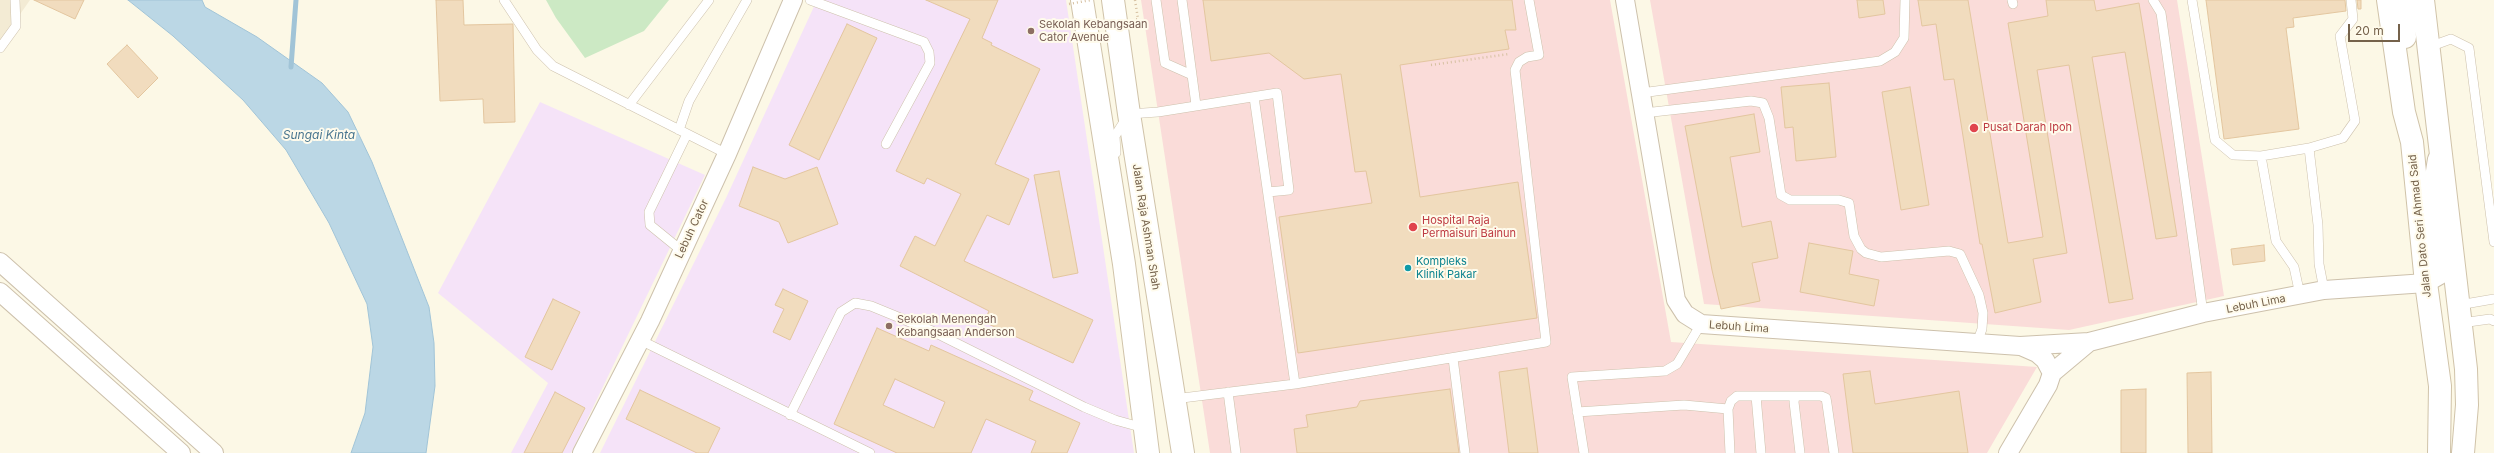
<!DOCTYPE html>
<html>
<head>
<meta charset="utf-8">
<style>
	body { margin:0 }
	#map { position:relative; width:2494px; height:453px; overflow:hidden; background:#fcf8e6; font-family:Inter,sans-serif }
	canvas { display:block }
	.scale { position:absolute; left:2348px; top:24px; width:52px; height:18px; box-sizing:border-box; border:2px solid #75624b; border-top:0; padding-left:5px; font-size:12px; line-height:14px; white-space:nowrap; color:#75624b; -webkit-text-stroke:3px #fffbec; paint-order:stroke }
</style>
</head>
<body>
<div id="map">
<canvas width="2494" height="453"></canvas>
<div class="scale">20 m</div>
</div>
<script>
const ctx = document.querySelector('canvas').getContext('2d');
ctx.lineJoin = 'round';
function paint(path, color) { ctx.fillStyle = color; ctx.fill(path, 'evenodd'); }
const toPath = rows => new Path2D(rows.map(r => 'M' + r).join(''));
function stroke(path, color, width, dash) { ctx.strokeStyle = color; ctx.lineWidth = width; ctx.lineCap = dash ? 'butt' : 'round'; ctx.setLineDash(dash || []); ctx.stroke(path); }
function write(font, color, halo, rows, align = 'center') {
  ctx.font = font + ' Inter,sans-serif'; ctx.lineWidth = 4; ctx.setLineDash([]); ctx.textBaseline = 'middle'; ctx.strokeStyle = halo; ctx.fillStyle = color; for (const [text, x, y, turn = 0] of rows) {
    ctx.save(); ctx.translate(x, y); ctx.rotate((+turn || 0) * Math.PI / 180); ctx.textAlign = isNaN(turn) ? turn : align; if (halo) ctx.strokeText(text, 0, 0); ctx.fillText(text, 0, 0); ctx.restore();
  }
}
paint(toPath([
	[0,0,30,0,0,43]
]), '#f3ebd4');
paint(toPath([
	[817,0,1066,0,1134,453,600,453,726,198],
	[540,102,705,175,571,453,511,453,548,383,438,293]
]), '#f5e3f8');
paint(toPath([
	[1141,0,1610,0,1671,342,2037,367,1987,453,1210,453],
	[1650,0,2177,0,2224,296,2069,330,1704,304]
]), '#fadcd9');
paint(toPath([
	[546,0,669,0,644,31,585,58,556,18]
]), '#cce9c4');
const water = toPath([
	[128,0,202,0,205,7,257,37,322,83,348,112,372,162,429,307,434,343,435,386,426,453,351,453,365,413,373,347,367,304,329,223,286,150,243,100,173,36,128,0]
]);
paint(water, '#bbd7e5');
stroke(water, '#a1c4d7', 1);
stroke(toPath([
	[291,67,296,0]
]), '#a1c4d7', 5);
const building = toPath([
	[34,0,84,0,75,19,34,0],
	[436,0,463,0,464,25,513,24,515,122,484,123,483,99,440,101,436,0],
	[926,0,998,0,982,38,992,43,991,45,1040,69,995,164,1029,179,1009,225,987,215,964,261,1093,320,1073,363,984,322,989,311,900,266,915,236,935,246,961,194,927,178,924,184,896,171,970,19,926,0],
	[1203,0,1512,0,1516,30,1505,30,1509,49,1400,65,1420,197,1518,182,1537,318,1298,353,1279,217,1372,203,1366,171,1355,172,1341,74,1304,79,1269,53,1211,61,1203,0],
	[1857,0,1883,0,1885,14,1859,18,1857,0],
	[1918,0,1968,0,2008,243,2043,237,2008,23,2048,16,2046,0,2094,0,2096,11,2139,3,2177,236,2156,239,2125,52,2092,57,2133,299,2109,303,2069,65,2037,70,2067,253,2033,259,2041,302,1995,313,1982,244,1980,244,1954,79,1944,80,1936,24,1922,26,1918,0],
	[2206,0,2345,0,2346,11,2293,18,2294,27,2286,28,2299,129,2224,139,2206,0],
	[2357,0,2361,0,2361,9,2358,9,2357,0],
	[847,24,877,38,819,160,789,145,847,24],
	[127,45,158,78,138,98,107,64,127,45],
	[1829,83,1836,157,1796,161,1793,127,1785,128,1781,87,1829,83],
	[1910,87,1929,205,1901,210,1882,92,1910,87],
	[1754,114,1760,152,1730,157,1742,227,1771,221,1778,258,1752,263,1760,301,1721,309,1712,270,1685,126,1754,114],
	[753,167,785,179,817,167,838,224,788,243,779,222,739,206,753,167],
	[1059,171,1078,273,1053,278,1034,175,1059,171],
	[1809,243,1853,251,1849,274,1879,280,1874,306,1800,292,1809,243],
	[2264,245,2265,261,2233,265,2231,249,2264,245],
	[783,289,808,301,790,340,773,332,784,309,775,305,783,289],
	[553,299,580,312,552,370,525,357,553,299],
	[877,328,929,351,931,345,1033,391,1029,400,1080,423,1067,453,1031,453,1036,441,986,419,971,453,897,453,834,424,877,328],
	[895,379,945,402,934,428,883,405,895,379],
	[1527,368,1538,453,1509,453,1499,372,1527,368],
	[1870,371,1875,404,1959,391,1968,453,1853,453,1843,374,1870,371],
	[2211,372,2212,453,2188,453,2187,373,2211,372],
	[1450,389,1459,453,1297,453,1294,429,1308,427,1306,415,1357,407,1360,401,1450,389],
	[2146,389,2146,453,2121,453,2121,390,2146,389],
	[640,390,720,428,708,453,697,453,626,419,640,390],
	[555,392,585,408,562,453,524,453,555,392]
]);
paint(building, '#f1dcbe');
stroke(building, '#e3c69f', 1);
const lane = toPath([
	[504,0,537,50,553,66,727,154],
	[810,0,924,42,929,52,930,63,886,144],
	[1156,0,1165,63,1192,75],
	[1182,0,1196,105],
	[2012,0,2013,4],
	[2153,0,2161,13,2203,313],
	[2192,0,2215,140,2233,155,2261,156,2309,148],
	[2429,47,2451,39,2469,48,2494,242],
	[0,48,16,26,15,0],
	[1641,93,1880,61,1895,52,1904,38,1905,0],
	[1254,97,1295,384],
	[629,105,709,0],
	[1644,113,1751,101,1763,103,1769,118,1781,195,1790,200,1839,200,1849,203,1854,236,1861,249,1866,253,1881,257,1949,251,1960,254,1979,295,1983,313,1982,329,1977,343],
	[679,130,689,101,747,0],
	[1116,153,1115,136,1129,114,1158,112,1277,93,1289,190,1268,192],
	[2261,156,2276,241,2294,267,2300,295],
	[682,251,650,225,649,212,687,134],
	[2324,290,2319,264,2318,225,2309,148,2343,138,2355,121,2340,36,2353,19,2351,0],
	[2459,305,2494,299],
	[2461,323,2490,319,2494,321],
	[640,340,870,453],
	[1453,358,1465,453],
	[1228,392,1236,453],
	[1756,396,1761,453],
	[1795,396,1794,402,1800,453],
	[1174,399,1295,384,1546,342,1515,70,1519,62,1527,57,1539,55,1529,0],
	[1577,412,1684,405,1728,409],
	[790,415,841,312,855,303,871,306,932,331,1084,407,1115,420,1144,428],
	[1584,453,1572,377,1665,371,1677,364,1701,324],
	[1730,453,1728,409,1731,401,1737,396,1821,396,1826,398,1827,404,1834,453]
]);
const street = toPath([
	[1625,0,1676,300,1685,314,1701,324,2020,346,2089,342,2203,313,2324,290,2426,283,2440,275,2442,269,2432,190,2437,159],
	[0,262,214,453],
	[0,292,181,453],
	[2052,373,2089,342],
	[582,453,650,321,727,154,793,0],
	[2008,453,2048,385,2052,373,2045,360,2037,353,2021,346]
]);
const secondary = toPath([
	[1082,0,1124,264,1148,453],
	[1113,0,1129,114,1183,453],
	[2388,0,2404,112,2412,142,2426,283,2440,386,2439,453],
	[2423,0,2466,369,2467,405,2463,453],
	[2405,37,2403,13,2406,0]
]);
stroke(lane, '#cdc1ac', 10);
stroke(street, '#cdc1ac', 20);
stroke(secondary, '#d0c3a9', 24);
stroke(toPath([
	[1135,0,1138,19,1135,20],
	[1431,65,1509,54]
]), '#d6c0a1', 2.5, [1, 3]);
stroke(lane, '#fff', 9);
stroke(street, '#fff', 18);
stroke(secondary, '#fff', 22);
stroke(toPath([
	[1069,4,1091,0]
]), '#d6c0a1', 2.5, [1, 3]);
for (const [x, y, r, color] of [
	[1031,31,4,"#8d6e63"],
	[1974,128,5,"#e0444e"],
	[1413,227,5,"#e0444e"],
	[1408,268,4,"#0f9aa8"],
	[889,326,4,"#8d6e63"]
]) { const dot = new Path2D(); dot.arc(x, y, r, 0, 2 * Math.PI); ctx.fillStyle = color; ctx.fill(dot); stroke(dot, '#fffbec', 1.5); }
write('11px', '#785e54', '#fffbec', [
	["Sekolah Kebangsaan",1039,25],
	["Cator Avenue",1039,38],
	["Sekolah Menengah",897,320],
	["Kebangsaan Anderson",897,333]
], 'left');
write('11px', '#be3a42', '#fffbec', [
	["Pusat Darah Ipoh",1983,128],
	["Hospital Raja",1422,221],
	["Permaisuri Bainun",1422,234]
], 'left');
write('11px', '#75624b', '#fffbec', [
	["Jalan Dato Seri Ahmad Said",2420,226,-96],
	["Jalan Raja Ashman Shah",1146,227,81],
	["Lebuh Cator",692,229,-65],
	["Lebuh Lima",2256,304,-11],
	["Lebuh Lima",1739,327,4]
]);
write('11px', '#0d838f', '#fffbec', [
	["Kompleks",1416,262],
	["Klinik Pakar",1416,275]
], 'left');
write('italic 12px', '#48758f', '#fffbec', [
	["Sungai Kinta",319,135]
]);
</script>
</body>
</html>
